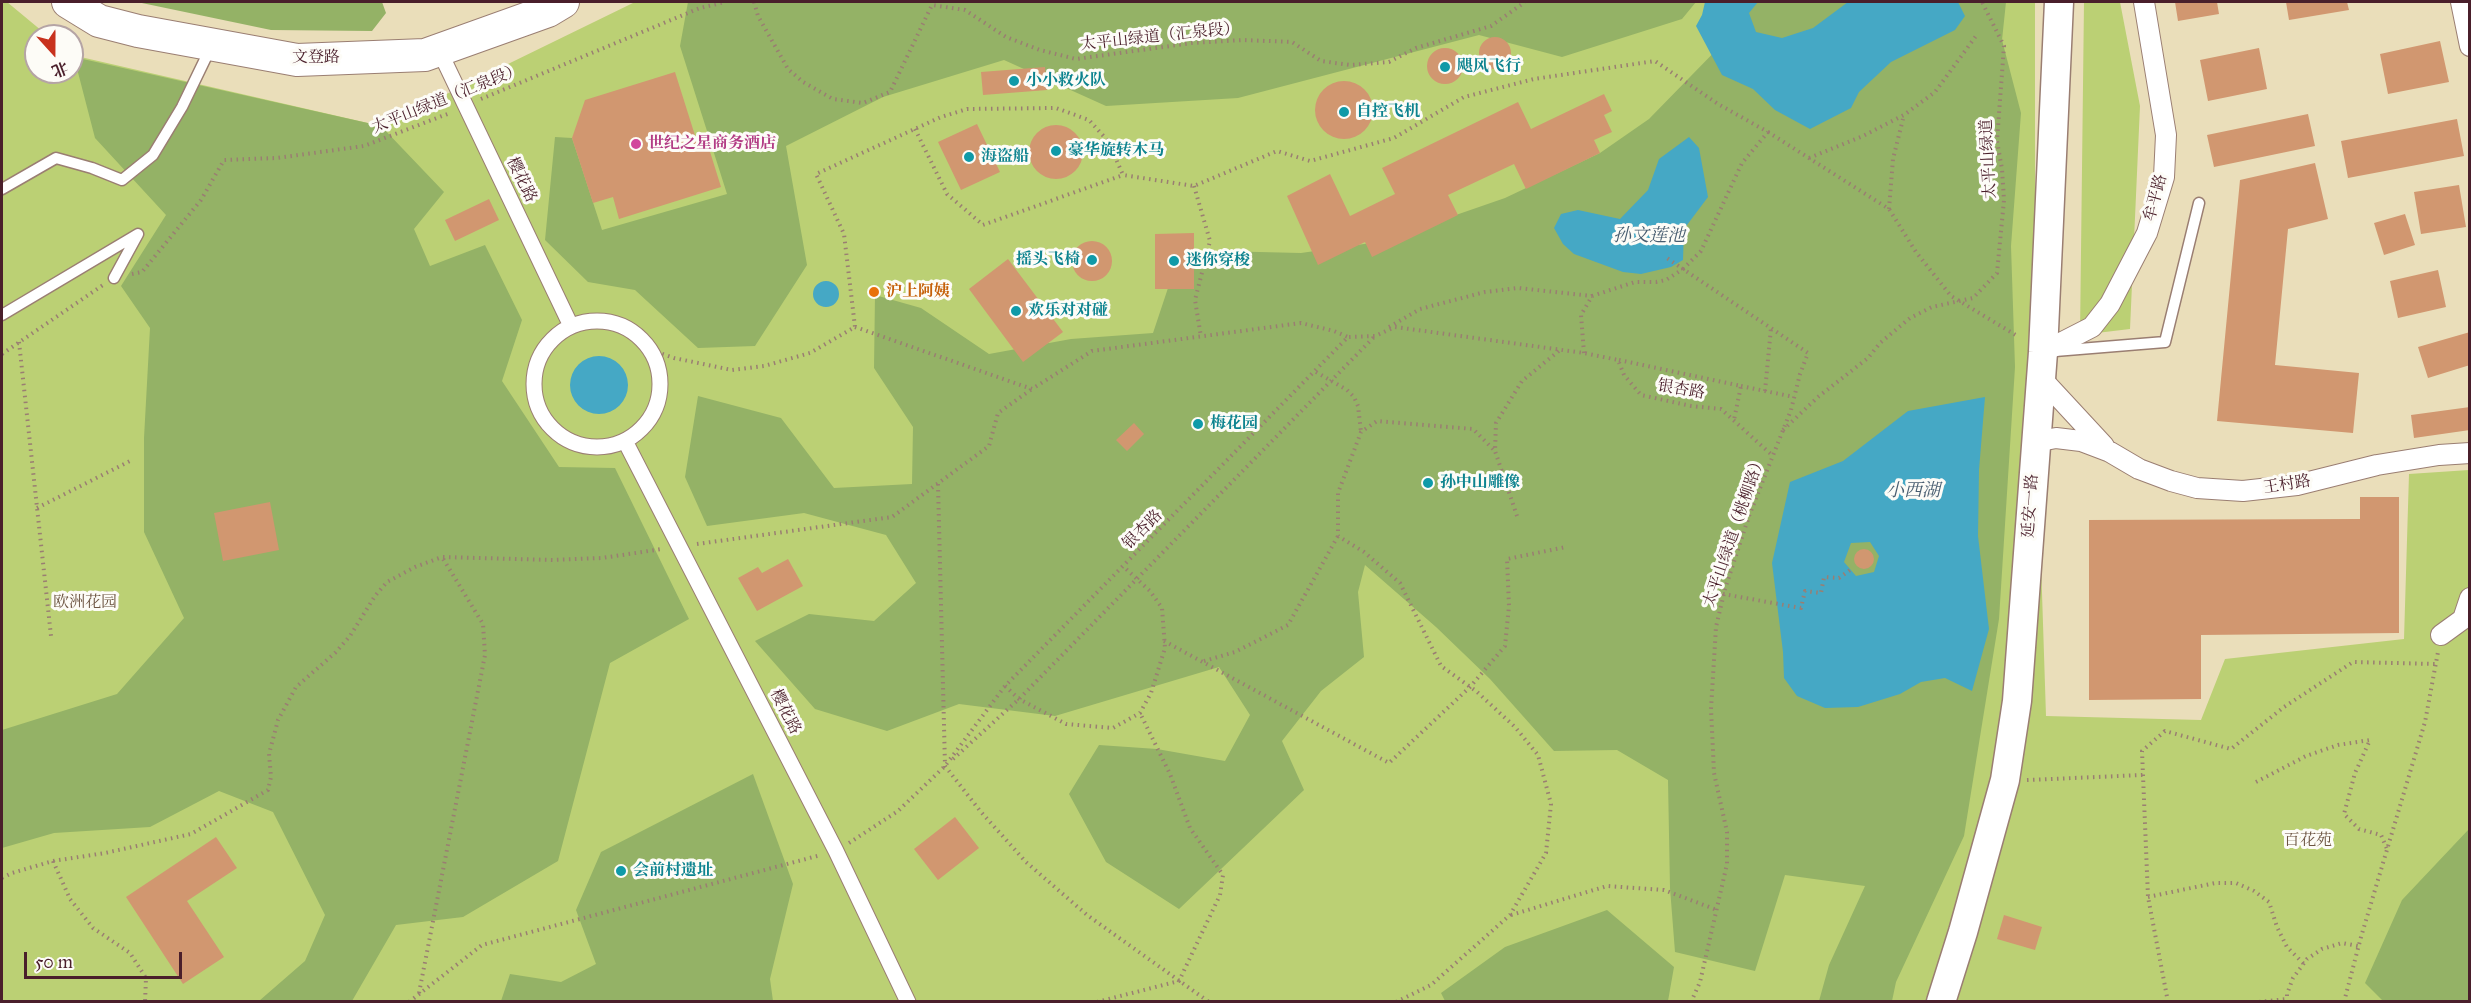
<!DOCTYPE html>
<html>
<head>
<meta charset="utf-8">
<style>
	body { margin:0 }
	#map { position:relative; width:2471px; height:1003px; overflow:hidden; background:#eadeba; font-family:"IM FELL Great Primer","Noto Serif SC",serif }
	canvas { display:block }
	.frame { position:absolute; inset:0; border:3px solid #4a1f2b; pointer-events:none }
	.north { position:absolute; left:24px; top:24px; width:60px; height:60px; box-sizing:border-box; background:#fdfcf7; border:2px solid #b5a4a5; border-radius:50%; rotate:159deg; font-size:16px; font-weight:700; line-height:24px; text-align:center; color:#4a1f2b }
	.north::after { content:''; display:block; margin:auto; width:21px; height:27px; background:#c8321e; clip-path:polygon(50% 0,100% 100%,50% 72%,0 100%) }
	.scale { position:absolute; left:24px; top:952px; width:158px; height:27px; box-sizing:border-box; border:3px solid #4a1f2b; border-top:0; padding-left:8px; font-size:18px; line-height:21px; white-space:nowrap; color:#4a1f2b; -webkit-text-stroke:4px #fdfcf7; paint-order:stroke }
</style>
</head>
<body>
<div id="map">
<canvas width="2471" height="1003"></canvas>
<div class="frame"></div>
<div class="north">北</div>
<div class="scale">50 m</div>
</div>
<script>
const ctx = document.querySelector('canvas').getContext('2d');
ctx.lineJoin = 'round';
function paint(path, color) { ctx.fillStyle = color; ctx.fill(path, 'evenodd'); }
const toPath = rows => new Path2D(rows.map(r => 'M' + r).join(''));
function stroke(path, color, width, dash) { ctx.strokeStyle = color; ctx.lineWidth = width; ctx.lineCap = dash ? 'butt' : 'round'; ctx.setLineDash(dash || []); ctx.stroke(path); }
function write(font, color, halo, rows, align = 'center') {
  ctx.font = font + ' "IM FELL Great Primer","Noto Serif SC",serif'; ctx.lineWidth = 6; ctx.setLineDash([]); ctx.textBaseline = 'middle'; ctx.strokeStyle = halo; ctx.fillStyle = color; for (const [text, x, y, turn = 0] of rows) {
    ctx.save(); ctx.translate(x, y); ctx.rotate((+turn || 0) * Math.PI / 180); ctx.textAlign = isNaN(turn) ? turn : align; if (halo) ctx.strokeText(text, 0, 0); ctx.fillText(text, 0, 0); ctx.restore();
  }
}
paint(toPath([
	[2,2,7,2,48,36,36,36,36,72,72,72,72,55,381,126,635,2,2035,2,2035,377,2046,716,2201,720,2225,659,2404,639,2409,474,2469,470,2470,919,2468,922,2470,924,2469,1001,2,1002],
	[2084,2,2120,2,2140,106,2130,329,2080,335]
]), '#bbd074');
paint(toPath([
	[137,2,382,2,386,13,372,31,271,30],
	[688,2,1696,2,1682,19,1562,57,1479,35,1238,98,1106,106,1004,60,883,97,786,146,807,265,755,346,698,348,635,290,588,282,545,240,555,137,572,138,602,230,727,194,680,46],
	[1728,2,2006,2,2002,40,2021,113,2011,246,2015,367,1999,619,1964,836,1896,982,1892,1001,1819,1001,1829,965,1865,886,1785,875,1755,971,1675,952,1670,888,1668,780,1617,750,1554,751,1490,679,1436,627,1365,565,1358,592,1364,657,1321,691,1282,741,1304,790,1179,909,1106,862,1069,794,1099,745,1157,749,1225,761,1250,715,1219,667,1055,716,959,704,887,731,815,709,755,641,809,614,874,621,916,583,886,535,804,513,707,526,685,477,698,396,781,418,834,488,912,484,913,427,874,368,875,295,921,308,989,354,1071,339,1153,333,1172,276,1217,251,1301,253,1378,242,1505,198,1600,153,1649,119,1729,37],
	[74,57,381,126,444,192,414,229,430,266,485,245,522,320,502,381,559,467,615,468,689,619,610,663,558,861,463,917,396,925,352,1001,259,1001,305,961,325,915,273,812,219,791,150,827,54,833,2,848,2,730,117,694,184,618,144,532,144,438,150,328,121,286,166,215,95,138],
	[753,774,793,884,770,979,773,1001,501,1001,510,974,561,982,596,964,576,910,601,852],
	[2469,829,2470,919,2468,922,2470,924,2469,1001,2383,1001,2365,983,2402,900],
	[1607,910,1674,967,1668,1001,1445,1001,1441,993,1505,947]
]), '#94b266');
paint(toPath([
	[1705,2,1758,2,1749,13,1756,32,1782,38,1813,28,1848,2,1958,2,1965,16,1955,30,1891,62,1859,92,1851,108,1810,129,1775,110,1753,89,1722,75,1696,26,1702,15],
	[1689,137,1699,148,1708,197,1684,229,1683,260,1671,267,1641,274,1623,272,1574,254,1563,244,1554,228,1561,214,1578,210,1620,219,1648,190,1659,159],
	'813 294a13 13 0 1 1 26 0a13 13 0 1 1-26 0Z',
	'570 385a29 29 0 1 1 58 0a29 29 0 1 1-58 0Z',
	[1985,397,1979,470,1978,536,1989,629,1972,691,1945,678,1921,682,1900,694,1858,707,1825,708,1797,696,1784,678,1783,652,1772,563,1790,482,1843,461,1908,411],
	[1870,542,1879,556,1874,572,1856,576,1844,562,1851,543]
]), '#45a8c5');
paint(toPath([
	[2175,2,2217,2,2219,14,2178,21],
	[2286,2,2347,2,2349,10,2289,20],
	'1479 53a16 16 0 1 1 32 0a16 16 0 1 1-32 0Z',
	[2440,41,2449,82,2388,94,2380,54],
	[2259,48,2267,89,2208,101,2200,60],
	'1427 66a18 18 0 1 1 36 0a18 18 0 1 1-36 0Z',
	[1045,67,1047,90,983,95,981,72],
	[675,72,698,145,707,142,721,187,619,219,613,197,593,203,572,138,585,100],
	'1315 110a29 29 0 1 1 58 0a29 29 0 1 1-58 0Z',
	[1604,94,1612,111,1604,115,1612,132,1594,140,1600,153,1526,189,1514,164,1448,195,1458,215,1372,257,1365,242,1318,265,1287,196,1330,174,1350,216,1395,194,1382,168,1518,102,1531,129],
	[2308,114,2315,146,2214,167,2207,135],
	[2457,119,2464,156,2348,178,2341,141],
	[977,124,1000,172,961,190,938,142],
	'1029 152a27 27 0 1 1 54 0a27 27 0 1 1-54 0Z',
	[2315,163,2328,219,2288,229,2275,365,2359,373,2353,433,2217,421,2240,180],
	[2459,185,2466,227,2421,234,2414,192],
	[489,199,499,220,455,241,445,220],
	[2405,214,2415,245,2384,255,2374,223],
	[1194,233,1194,289,1155,289,1155,234],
	'1072 261a20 20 0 1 1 40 0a20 20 0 1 1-40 0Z',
	[1008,259,1063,332,1023,362,969,289],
	[2438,270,2446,307,2398,318,2390,281],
	[2470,332,2470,365,2428,378,2418,347],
	[2470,407,2470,430,2414,438,2411,415],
	[1134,423,1144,434,1127,451,1116,440],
	[2360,497,2399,497,2399,633,2201,635,2201,699,2089,700,2089,520,2360,519],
	[270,502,279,550,223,561,214,513],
	'1854 559a10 10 0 1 1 20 0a10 10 0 1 1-20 0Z',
	[788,559,803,586,757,611,738,578,758,567,762,573],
	[955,817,979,848,938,880,914,849],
	[216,837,237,868,187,901,224,957,183,984,126,897],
	[2004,915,2042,927,2035,950,1997,939]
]), '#d19770');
const service = toPath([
	[2,189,56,158,92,168,122,180,153,155,182,107,211,47],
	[2,315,138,234,114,278],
	[2055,351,2165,342,2199,203]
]);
const pedestrian = toPath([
	[439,50,571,326],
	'534 384a63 63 0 1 1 126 0a63 63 0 1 1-126 0Z',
	[625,441,836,851,908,1002]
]);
const minor = toPath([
	[2461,2,2470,46],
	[2043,352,2092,327,2110,304,2147,233,2164,177,2166,135,2144,2],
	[2041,378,2104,446],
	[2035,442,2056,438,2081,441,2110,452,2139,469,2171,481,2197,488,2243,491,2297,485,2377,465,2439,455,2470,453],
	[2441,635,2463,619,2470,598]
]);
const secondary = toPath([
	[1941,1002,1963,932,2005,780,2017,701,2043,352,2059,2]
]);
const primary = toPath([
	[68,2,99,21,138,31,297,60,425,55,548,11,563,2]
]);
stroke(service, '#9a7e72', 13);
stroke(pedestrian, '#9a7e72', 17);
stroke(minor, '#9a7e72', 22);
stroke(secondary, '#9a7e72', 31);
stroke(primary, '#9a7e72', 34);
stroke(toPath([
	[754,2,758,16,788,69,803,82,833,99,863,103,890,92,932,5,965,10,1006,37,1040,50,1076,59,1192,43,1243,40,1292,42,1321,61,1350,65,1389,62,1416,48,1491,26,1525,2],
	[481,99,700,8,725,2],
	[915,129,947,194,983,225,1123,175],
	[1768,132,1889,209,1916,252,1951,296,2019,337],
	[1809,158,1863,136,1904,115,1935,92,1976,36],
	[1194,186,1210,241,1195,300,1201,337],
	[1889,209,1893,159,1904,115],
	[132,274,142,272,201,200,224,160,277,158,364,146,450,113],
	[855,327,1032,389,1092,351,1301,323,1334,331,1348,337],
	[1389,327,1420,309,1485,292,1518,288,1592,296],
	[19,342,51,636],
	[651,350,674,358,732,370,764,366,810,353,855,327,844,234,816,174,941,117,967,109,1056,108,1089,120,1108,141,1123,175,1194,186,1277,151,1310,161,1394,138,1464,97,1534,79,1655,61,1718,104,1768,132,1742,163,1701,251,1683,269,1808,353,1800,374,1791,410,1749,516,1725,589,1716,627,1711,709,1713,751,1714,773,1727,832,1727,864,1700,982,1691,1002],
	[1584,353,1581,315,1592,296,1635,282,1656,282,1666,280,1683,269,1664,256],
	[2,354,103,285],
	[1619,360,1741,386,1734,420],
	[1316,372,1347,390,1354,397,1358,406,1361,432],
	[1741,386,1794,397],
	[1765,391,1771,328],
	[1783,430,1818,397,1868,358,1880,343,1910,318,1932,307,1973,298,1997,273,2004,200,2002,169,1997,141,2004,46,1982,2],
	[938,484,945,766,981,812,1026,862,1087,915,1209,1002],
	[37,508,132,460],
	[1517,516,1495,451,1496,423,1522,381,1560,350],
	[697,544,892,517,989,446,998,413,1032,389],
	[1723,594,1801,608,1805,591,1821,593,1824,577,1839,578,1850,570],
	[1164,641,1389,763,1470,687,1505,646,1509,606,1507,559,1566,547],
	[1204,661,1235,652,1288,625,1338,536],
	[1005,686,1019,699,1066,724,1113,728,1140,713,1151,693,1165,648,1162,608,1150,591,1124,567],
	[953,759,1019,699,1375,336],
	[2027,780,2143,775],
	[2256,782,2306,756,2338,745,2370,740,2355,773,2344,814,2359,829,2381,835,2387,849],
	[849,843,898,811,945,766,1005,686,1348,337,1375,336,1395,327,1584,353,1618,360,1624,375,1641,395,1691,406,1721,409,1773,456],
	[53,861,70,899,93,928,130,953,146,978,145,1002],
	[2,878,12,873,53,861,105,853,191,834,268,790,271,777,269,754,278,720,296,687,335,653,350,636,375,596,387,582,415,567,442,557,553,560,602,558,662,549],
	[2148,897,2215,883,2236,883,2254,891,2269,902,2277,927,2287,947,2304,964],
	[1511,915,1607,886,1664,890,1717,910],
	[419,993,485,655,483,624,442,557],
	[409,1002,482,945,821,855],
	[1097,1002,1179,981,1220,895,1223,875,1190,828,1170,774,1140,713],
	[1396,1002,1431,985,1510,915,1546,853,1551,804,1538,755,1515,727,1476,691,1441,666,1400,583,1364,552,1338,536,1338,493,1361,432,1377,421,1473,429,1495,451],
	[2168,1002,2148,897,2142,751,2165,731,2231,749,2284,707,2353,662,2436,664],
	[2259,1002,2287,999],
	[2287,1002,2287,994,2293,978,2307,959,2322,949,2342,943,2358,946],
	[2344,1002,2361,937,2425,722,2438,652]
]), '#9a7e72', 4, [1.5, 4.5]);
stroke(service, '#fff', 10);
stroke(pedestrian, '#fff', 15);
stroke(minor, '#fff', 20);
stroke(secondary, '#fff', 28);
stroke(primary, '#fff', 32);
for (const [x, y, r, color] of [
	[1445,67,6,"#0f9aa8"],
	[1014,81,6,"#0f9aa8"],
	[1344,112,6,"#0f9aa8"],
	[636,144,6,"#d1479c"],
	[1056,151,6,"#0f9aa8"],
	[969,157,6,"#0f9aa8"],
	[1092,260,6,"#0f9aa8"],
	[1174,261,6,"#0f9aa8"],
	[874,292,6,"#e8710a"],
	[1016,311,6,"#0f9aa8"],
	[1198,424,6,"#0f9aa8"],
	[1428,483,6,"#0f9aa8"],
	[621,871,6,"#0f9aa8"]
]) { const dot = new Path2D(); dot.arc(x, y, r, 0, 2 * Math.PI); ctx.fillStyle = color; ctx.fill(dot); stroke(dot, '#fdfcf7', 2); }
write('16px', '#4a1f2b', '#fdfcf7', [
	["太平山绿道（汇泉段）",1160,37,-6],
	["文登路",316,58],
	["太平山绿道（汇泉段）",447,99,-22],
	["太平山绿道",1989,159,-93],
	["樱花路",521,180,64],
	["牟平路",2156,198,-75],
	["银杏路",1681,390,10],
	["王村路",2287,485,-9],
	["延安一路",2031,506,-86],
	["银杏路",1143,530,-45],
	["太平山绿道（桃柳路）",1735,531,-71],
	["樱花路",785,712,63]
]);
write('bold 16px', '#0d838f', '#fdfcf7', [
	["飓风飞行",1457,67],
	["小小救火队",1026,81],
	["自控飞机",1356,112],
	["豪华旋转木马",1068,151],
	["海盗船",981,157],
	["摇头飞椅",1080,260,"right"],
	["迷你穿梭",1186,261],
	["欢乐对对碰",1028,311],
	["梅花园",1210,424],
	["孙中山雕像",1440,483],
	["会前村遗址",633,871]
], 'left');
write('bold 16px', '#b23c85', '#fdfcf7', [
	["世纪之星商务酒店",648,144]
], 'left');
write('bold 16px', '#c56008', '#fdfcf7', [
	["沪上阿姨",886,292]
], 'left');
write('16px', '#6c5441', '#fdfcf7', [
	["欧洲花园",85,603],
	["百花苑",2308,841]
]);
write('italic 18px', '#485d70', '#fdfcf7', [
	["孙文莲池",1649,237],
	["小西湖",1913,492]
]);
</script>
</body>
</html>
